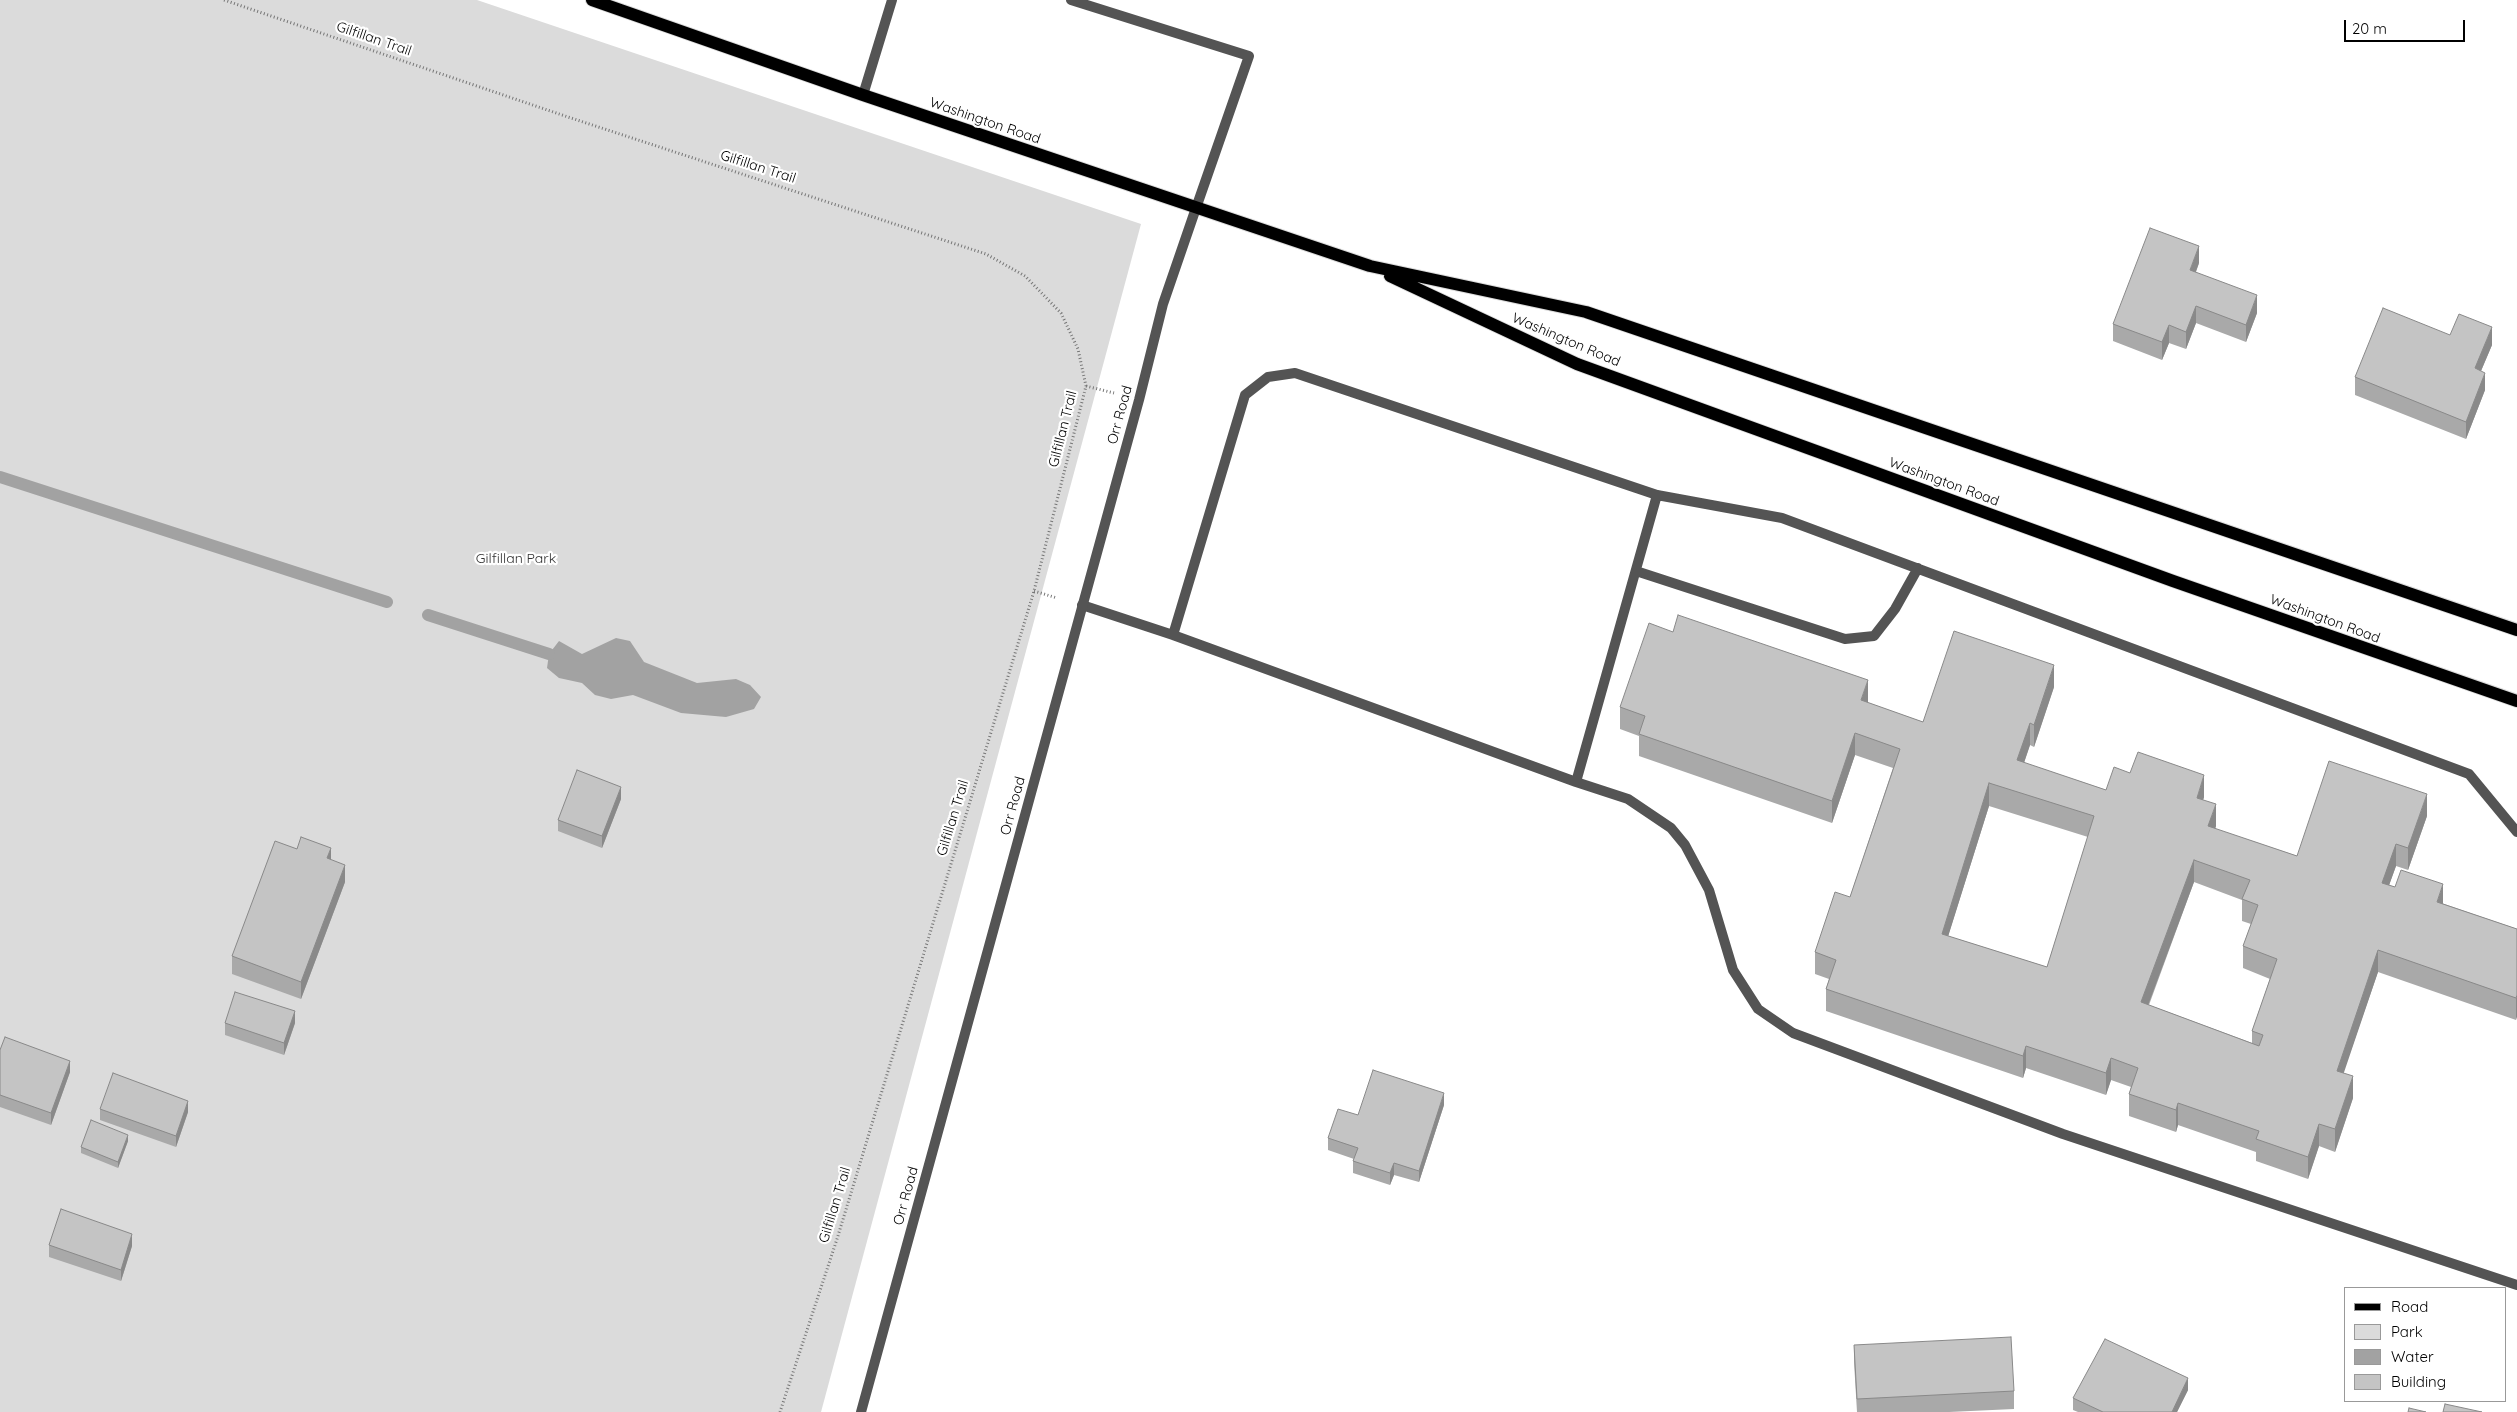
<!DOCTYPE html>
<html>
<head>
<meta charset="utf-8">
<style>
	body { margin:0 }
	#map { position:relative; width:2517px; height:1412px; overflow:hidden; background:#fff; font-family:Quicksand,sans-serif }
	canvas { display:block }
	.legend { position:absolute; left:2344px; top:1287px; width:162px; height:115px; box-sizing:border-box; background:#fff; border:1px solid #999; margin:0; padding:6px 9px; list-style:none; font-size:15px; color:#000 }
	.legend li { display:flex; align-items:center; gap:10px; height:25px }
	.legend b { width:25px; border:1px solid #999 }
	.scale { position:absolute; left:2344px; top:20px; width:121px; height:22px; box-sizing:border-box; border:2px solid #000; border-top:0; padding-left:6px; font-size:15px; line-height:18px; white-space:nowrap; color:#000; -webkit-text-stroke:4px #fff; paint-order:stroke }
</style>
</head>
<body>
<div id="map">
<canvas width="2517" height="1412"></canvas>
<ul class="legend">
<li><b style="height:6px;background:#000"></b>Road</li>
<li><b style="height:14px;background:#dbdbdb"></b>Park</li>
<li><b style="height:14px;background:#a2a2a2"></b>Water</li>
<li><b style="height:14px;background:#c4c4c4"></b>Building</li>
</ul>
<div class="scale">20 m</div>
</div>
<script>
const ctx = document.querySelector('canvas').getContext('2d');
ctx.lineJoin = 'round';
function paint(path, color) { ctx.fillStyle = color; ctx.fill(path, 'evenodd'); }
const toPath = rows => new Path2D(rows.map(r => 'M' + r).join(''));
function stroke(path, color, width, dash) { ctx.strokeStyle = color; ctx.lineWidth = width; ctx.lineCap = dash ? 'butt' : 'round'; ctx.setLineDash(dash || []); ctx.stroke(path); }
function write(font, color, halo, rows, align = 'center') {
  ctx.font = font + ' Quicksand,sans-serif'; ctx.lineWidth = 4.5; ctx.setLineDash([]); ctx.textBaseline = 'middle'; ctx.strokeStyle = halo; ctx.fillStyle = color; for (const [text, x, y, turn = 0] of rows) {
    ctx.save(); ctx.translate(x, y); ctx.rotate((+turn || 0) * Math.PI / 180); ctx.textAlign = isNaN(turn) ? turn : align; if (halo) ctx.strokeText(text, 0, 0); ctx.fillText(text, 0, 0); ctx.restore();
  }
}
paint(toPath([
	[0,0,477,0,1141,224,821,1412,0,1412]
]), '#dbdbdb');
paint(toPath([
	[616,638,630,641,644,662,697,683,736,679,750,685,761,697,754,709,726,717,681,713,633,695,611,699,595,695,582,683,559,678,547,668,549,654,559,641,582,654]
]), '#a2a2a2');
stroke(toPath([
	[0,477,387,602],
	[428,615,549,654]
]), '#a2a2a2', 12);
const primary = toPath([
	[592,0,863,95,1370,266,1586,312,2517,630],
	[1390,276,1577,364,2173,581,2517,701]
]);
stroke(primary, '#dbdbdb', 14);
stroke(toPath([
	[224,0,568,117,986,254,1025,276,1061,313,1078,349,1086,386,1034,591,837,1239,780,1412],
	[1086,386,1114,393],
	[1034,591,1057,598]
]), '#767676', 3, [1, 2.5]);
stroke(toPath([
	[1071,0,1249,56,1196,208],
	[863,95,892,0],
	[1636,571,1845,639,1874,636,1895,609,1918,568],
	[1082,605,1173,635,1576,782,1628,799,1671,828,1685,845,1709,890,1733,970,1758,1009,1793,1033,2063,1134,2517,1285],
	[1173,635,1245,395,1268,377,1295,373,1657,495,1782,518,2469,774,2517,832],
	[1576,782,1657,495]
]), '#545454', 10);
stroke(toPath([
	[861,1412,1139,400,1163,304,1196,208]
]), '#545454', 10);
stroke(primary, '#000', 12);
paint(toPath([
	[2199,263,2196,272,2257,313,2246,342,2196,323,2186,349,2169,343,2162,360,2113,341,2113,324],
	[2450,335,2492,345,2481,371,2485,390,2466,439,2355,395,2355,377],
	[2054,687,2034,747,2030,745,2024,763,2106,790,2130,773,2204,797,2203,800,2216,826,2215,829,2297,856,2427,816,2408,870,2396,866,2389,885,2517,929,2516,1020,2378,972,2343,1073,2353,1098,2335,1152,2319,1146,2308,1179,2256,1161,2256,1152,2178,1125,2176,1132,2129,1116,2129,1094,2131,1087,2111,1080,2106,1095,2026,1068,2023,1078,1826,1011,1826,989,1829,979,1815,974,1815,952,1850,897,1893,768,1855,755,1832,823,1639,756,1639,736,1620,729,1620,707,1868,702,1868,703,1923,722],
	[1989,806,2088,837,2047,967,1948,936],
	[2194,882,2242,900,2242,921,2251,924,2243,946,2243,968,2270,979,2252,1031,2252,1043,2149,1005],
	[621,799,602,848,558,831,558,820],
	[331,860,345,882,301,999,232,974,232,956],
	[225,1023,295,1023,284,1055,225,1035],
	[0,1050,70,1072,51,1125,0,1107],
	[1444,1105,1419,1182,1394,1175,1390,1185,1353,1173,1353,1161,1354,1159,1328,1150,1328,1138,1358,1115],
	[100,1109,188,1112,176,1147,100,1120],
	[128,1141,118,1168,81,1153,81,1147],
	[49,1245,132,1246,121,1281,49,1257],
	[1854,1345,2014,1391,2014,1409,1949,1412,1857,1412,1854,1362],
	[2188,1390,2177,1412,2078,1412,2073,1410,2073,1398]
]), '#a9a9a9');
paint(toPath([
	[2199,246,2199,263,2190,287,2190,270],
	[2257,295,2257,313,2246,342,2246,325],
	[2196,306,2196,323,2186,349,2186,332],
	[2169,325,2169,343,2162,360,2162,342],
	[2492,327,2492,345,2475,385,2475,368],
	[2485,373,2485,390,2466,439,2466,422],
	[2054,665,2054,687,2034,747,2034,725],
	[1868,680,1868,702,1861,723,1861,700],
	[2030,723,2030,745,2017,783,2017,760],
	[1855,733,1855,755,1832,823,1832,801],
	[2204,775,2204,797,2197,820,2197,798],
	[1989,783,1989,806,1942,956,1942,934],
	[621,787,621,799,602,848,602,836],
	[2427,794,2427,816,2408,870,2408,848],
	[2216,804,2216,826,2208,848,2208,826],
	[2396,844,2396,866,2382,905,2382,883],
	[331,848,331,865,327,858],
	[2194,860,2194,882,2141,1024,2141,1002],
	[345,865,345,882,301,999,301,982],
	[2443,884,2443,906,2437,902],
	[2378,950,2378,972,2337,1093,2337,1071],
	[2517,995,2517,1017,2516,1020,2516,998],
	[295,1011,295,1023,284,1055,284,1043],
	[2026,1046,2026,1068,2023,1078,2023,1056],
	[2111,1058,2111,1080,2106,1095,2106,1073],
	[70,1061,70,1072,51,1125,51,1113],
	[2353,1076,2353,1098,2335,1152,2335,1129],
	[1444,1093,1444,1105,1419,1182,1419,1171],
	[188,1101,188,1112,176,1147,176,1136],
	[2178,1103,2178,1125,2176,1132,2176,1110],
	[2319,1124,2319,1146,2308,1179,2308,1157],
	[128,1135,128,1141,118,1168,118,1162],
	[1394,1163,1394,1175,1390,1185,1390,1173],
	[132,1234,132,1246,121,1281,121,1270],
	[2188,1378,2188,1390,2177,1412,2172,1412]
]), '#898989');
const building = toPath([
	[2150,228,2199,246,2190,270,2257,295,2246,325,2196,306,2186,332,2169,325,2162,342,2113,324,2150,228],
	[2383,308,2450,335,2459,314,2492,327,2475,368,2485,373,2466,422,2355,377,2383,308],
	[1678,615,1868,680,1861,700,1923,722,1954,631,2054,665,2034,725,2030,723,2017,760,2106,790,2114,767,2130,773,2138,752,2204,775,2197,798,2216,804,2208,826,2297,856,2329,761,2427,794,2408,848,2396,844,2382,883,2395,887,2401,870,2443,884,2437,902,2517,929,2517,995,2516,998,2378,950,2337,1071,2353,1076,2335,1129,2319,1124,2308,1157,2256,1139,2259,1131,2178,1103,2176,1110,2129,1094,2138,1068,2111,1058,2106,1073,2026,1046,2023,1056,1826,989,1836,960,1815,952,1835,892,1850,897,1900,749,1855,733,1832,801,1639,734,1645,716,1620,707,1649,623,1673,632,1678,615],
	[1989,783,2094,816,2047,967,1942,934,1989,783],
	[2194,860,2250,880,2242,899,2258,905,2243,946,2277,959,2252,1031,2263,1035,2259,1046,2141,1002,2194,860],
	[577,770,621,787,602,836,558,820,577,770],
	[301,837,331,848,327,858,345,865,301,982,232,956,275,841,297,849,301,837],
	[235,992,295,1011,284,1043,225,1023,235,992],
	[5,1037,70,1061,51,1113,0,1095,0,1050,5,1037],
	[1373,1070,1444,1093,1419,1171,1394,1163,1390,1173,1353,1161,1358,1148,1328,1138,1338,1109,1358,1115,1373,1070],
	[113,1073,188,1101,176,1136,100,1109,113,1073],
	[91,1120,128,1135,118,1162,81,1147,91,1120],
	[61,1209,132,1234,121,1270,49,1245,61,1209],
	[2011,1337,2014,1391,1857,1399,1854,1345,2011,1337],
	[2105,1339,2188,1378,2172,1412,2103,1412,2073,1398,2105,1339],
	[2445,1404,2482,1412,2443,1412,2445,1404],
	[2409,1408,2426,1412,2408,1412,2409,1408]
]);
paint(building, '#c4c4c4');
stroke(building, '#898989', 1);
write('14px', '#000', '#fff', [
	["Gilfillan Trail",374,39,19],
	["Washington Road",985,121,19],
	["Gilfillan Trail",758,167,18],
	["Washington Road",1566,340,23],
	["Orr Road",1120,415,-75],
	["Gilfillan Trail",1063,429,-76],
	["Washington Road",1944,482,20],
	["Washington Road",2325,619,20],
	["Orr Road",1013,806,-75],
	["Gilfillan Trail",953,818,-73],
	["Orr Road",906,1196,-75],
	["Gilfillan Trail",835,1205,-73]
]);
write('14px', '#323232', '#fff', [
	["Gilfillan Park",516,559]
]);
</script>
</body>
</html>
